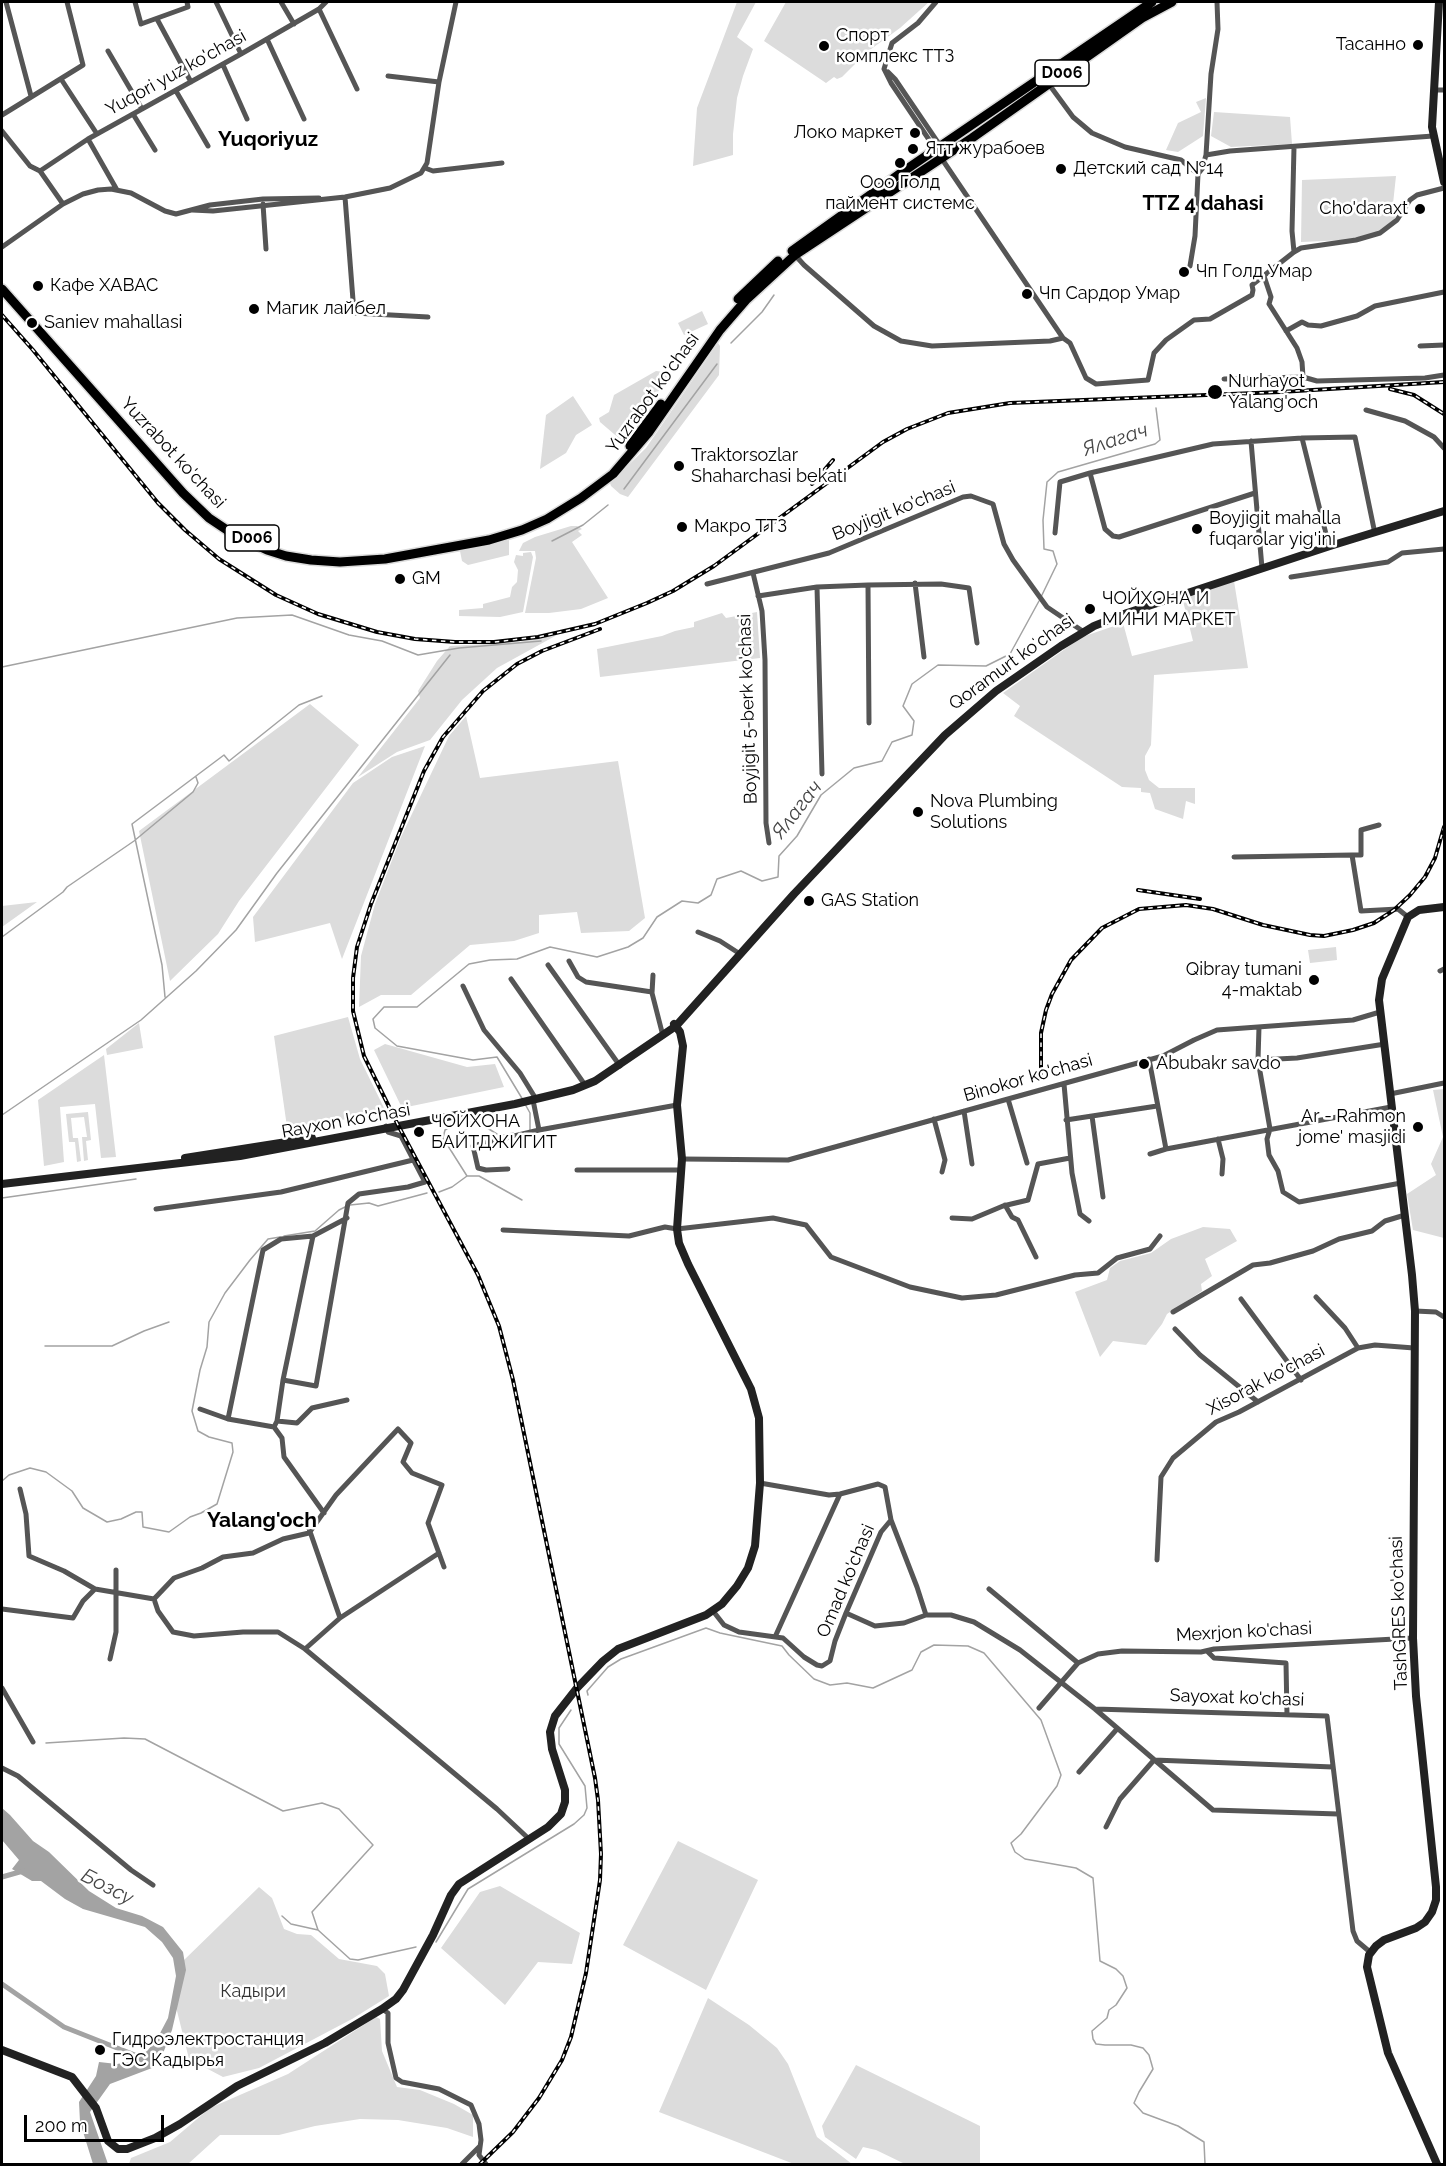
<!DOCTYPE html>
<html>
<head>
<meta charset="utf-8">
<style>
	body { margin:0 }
	#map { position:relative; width:1446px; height:2166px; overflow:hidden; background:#fff; font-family:Raleway,sans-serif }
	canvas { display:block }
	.frame { position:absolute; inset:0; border:3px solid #000; pointer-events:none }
	.scale { position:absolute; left:24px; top:2115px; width:140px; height:27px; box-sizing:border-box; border:3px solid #000; border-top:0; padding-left:8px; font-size:18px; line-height:21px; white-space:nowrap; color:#000; -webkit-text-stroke:4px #fff; paint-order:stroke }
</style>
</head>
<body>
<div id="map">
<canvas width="1446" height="2166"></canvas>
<div class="frame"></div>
<div class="scale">200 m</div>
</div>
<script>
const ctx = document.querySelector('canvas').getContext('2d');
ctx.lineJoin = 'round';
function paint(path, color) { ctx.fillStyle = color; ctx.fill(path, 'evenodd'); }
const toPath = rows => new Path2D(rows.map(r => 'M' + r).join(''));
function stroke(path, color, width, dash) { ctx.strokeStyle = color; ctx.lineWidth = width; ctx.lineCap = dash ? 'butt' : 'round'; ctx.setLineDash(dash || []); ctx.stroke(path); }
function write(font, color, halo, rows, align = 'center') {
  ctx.font = font + ' Raleway,sans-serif'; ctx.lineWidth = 5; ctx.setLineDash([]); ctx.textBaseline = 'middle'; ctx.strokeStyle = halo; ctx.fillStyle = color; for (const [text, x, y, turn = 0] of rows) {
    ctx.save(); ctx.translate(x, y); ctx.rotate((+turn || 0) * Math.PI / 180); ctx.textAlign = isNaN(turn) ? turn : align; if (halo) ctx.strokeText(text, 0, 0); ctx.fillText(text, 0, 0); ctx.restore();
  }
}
paint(toPath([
	[737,2,756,2,737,37,753,49,743,76,737,98,733,134,733,155,693,166,697,108],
	[786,2,929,2,900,28,867,52,842,77,837,79,834,77,826,83,764,41],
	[1206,98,1203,136,1178,152,1166,150,1178,123,1201,112,1196,102],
	[1214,112,1290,117,1292,144,1231,147,1211,136],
	[1396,176,1392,213,1397,214,1392,223,1378,232,1347,240,1301,242,1302,180],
	[702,311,708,324,684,335,678,323],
	[718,343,720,346,719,375,628,497,620,494,611,486,610,483,646,448],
	[656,371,664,372,668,379,621,440,600,422,599,418,609,412,614,395],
	[573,396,592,425,576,435,566,453,540,469,546,415],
	[571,526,577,526,582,529,578,531,582,535,572,542,608,598,581,609,549,613,525,613,536,558,535,551,519,551,523,543,535,537],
	[509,540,509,555,468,565,462,561,460,551],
	[531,552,533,557,523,612,500,617,459,616,459,610,483,608,483,604,510,597,512,587,517,582,518,570,514,562,516,555,523,556,523,553],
	[1234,581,1248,668,1154,675,1151,745,1145,756,1145,770,1149,780,1159,788,1195,788,1195,804,1186,801,1183,819,1155,809,1150,793,1141,792,1141,788,1122,787,1014,716,1020,706,1003,693,1082,637,1123,623,1132,656,1193,641,1182,597],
	[757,612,760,658,600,677,597,649,662,636,675,631,694,627,694,622,722,613,726,618],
	[557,635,497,668,462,700,430,740,397,752,358,777,420,698,418,691,437,661,450,646,519,642],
	[310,704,359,745,239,901,218,934,170,981,139,831],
	[466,716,480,778,618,761,645,918,629,931,581,933,577,912,539,915,539,933,514,941,470,945,411,995,381,995,359,1007,361,956,375,904,401,837,449,736],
	[425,746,342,959,330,923,255,942,253,917,353,783,392,757],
	[37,902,2,927,2,906],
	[1336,947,1337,960,1310,963,1308,950],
	[348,1017,360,1059,387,1114,287,1127,274,1036],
	[139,1023,143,1048,107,1055,106,1049],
	[385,1044,467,1067,495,1064,504,1087,402,1108,374,1050],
	[104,1055,116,1157,101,1158,95,1104,60,1107,64,1162,44,1166,38,1100],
	[1444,1089,1444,1238,1413,1230,1407,1194,1436,1175,1431,1164,1443,1137,1433,1090],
	[88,1112,91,1140,86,1141,88,1160,84,1161,82,1137,87,1137,84,1117,71,1118,73,1138,78,1138,81,1161,77,1162,75,1142,69,1142,66,1114],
	[1203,1227,1230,1229,1237,1241,1205,1259,1212,1276,1201,1284,1202,1291,1167,1314,1162,1324,1146,1345,1113,1341,1100,1357,1075,1292,1107,1280,1110,1268,1120,1261,1151,1253,1171,1239],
	[678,1841,758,1880,706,1990,623,1945],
	[500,1886,580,1933,572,1964,538,1962,505,2005,441,1948,480,1892],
	[259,1887,272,1898,284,1929,297,1934,311,1935,339,1959,377,1966,385,1974,389,1996,352,2019,259,2068,223,2077,189,2059,176,2007,183,1961],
	[708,1998,749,2025,777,2048,788,2064,817,2137,852,2164,794,2164,659,2112],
	[376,2017,380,2019,382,2051,397,2087,420,2090,454,2104,473,2115,473,2137,447,2128,398,2120,360,2119,315,2126,279,2135,220,2135,188,2164,129,2164,131,2158,170,2142,210,2108,288,2074],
	[856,2065,980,2126,980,2164,905,2164,876,2150,863,2147,856,2159,825,2137,822,2126]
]), '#dcdcdc');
paint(toPath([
	[2,1808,10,1815,33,1841,49,1852,89,1891,116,1908,142,1916,163,1927,183,1952,186,1970,172,2030,162,2056,152,2068,110,2084,90,2112,108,2164,93,2164,80,2122,79,2102,96,2076,99,2062,117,2064,133,2061,148,2050,158,2037,168,2018,176,1976,173,1958,162,1942,145,1927,83,1909,65,1899,41,1881,32,1881,12,1869,19,1860,2,1840]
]), '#a3a3a3');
stroke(toPath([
	[731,343,762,312,774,295],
	[624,489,717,364],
	[552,541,583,525,608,505],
	[1041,597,1057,564,1053,551,1044,549,1043,520,1047,482,1058,472,1155,444,1160,440,1156,408],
	[2,667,237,618,292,615,349,635,382,641,418,655,459,648,541,641],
	[2,937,63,892,67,887,134,841,193,792,198,783,196,777],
	[165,997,162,965,132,824,224,755,229,761,299,705,322,696],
	[523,1100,497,1057,473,1060,397,1046,375,1028,373,1019,384,1007,417,1007,469,964,490,960,517,959,550,947,597,957,628,947,643,938,657,917,682,901,698,903,711,895,717,879,741,871,762,881,778,877,779,856,797,836,821,795,854,768,882,761,892,742,912,735,914,721,903,706,912,684,938,665,986,666,1010,654,1039,601],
	[525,1104,530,1113,530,1131],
	[2,1115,141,1020,196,971,236,930,277,873,450,655],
	[467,1176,443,1138,445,1130,461,1121,481,1124,500,1136,513,1133],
	[439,1192,452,1187,467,1176,479,1176,522,1200],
	[2,1198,136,1179],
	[350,1205,369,1203,378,1206,427,1193],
	[284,1236,315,1231,339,1210,345,1207],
	[45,1346,112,1346,144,1331,169,1322],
	[2,1481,9,1475,30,1468,46,1472,72,1491,83,1508,107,1522,121,1519,136,1512,142,1512,143,1527,169,1532,190,1517,201,1513,217,1504,233,1452,232,1443,209,1437,198,1431,192,1411,200,1370,207,1347,209,1322,225,1293,250,1260,268,1239,280,1237],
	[588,1695,587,1691,608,1667,621,1659,706,1628,720,1633,782,1646,789,1655,814,1679,830,1685,847,1683,873,1688,912,1670,921,1652,934,1645,968,1646,984,1653,1041,1720,1061,1775,1057,1786,1021,1834,1011,1843,1015,1852,1025,1859,1076,1868,1093,1878,1100,1961,1116,1969,1123,1976,1127,1988,1116,2005,1109,2010,1107,2018,1092,2031,1093,2039,1096,2044,1105,2045,1131,2045,1143,2048,1149,2055,1153,2069,1139,2092,1134,2103,1143,2113,1178,2126,1204,2142,1205,2164],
	[46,1743,124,1738,145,1739,283,1811,322,1803,339,1809,373,1845,312,1912,318,1930],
	[282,1916,291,1924,318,1930,350,1959,358,1960,416,1947],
	[436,1942,468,1889,574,1824,584,1815,587,1808,585,1786,559,1744,559,1728,571,1710]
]), '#a3a3a3', 1.5);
stroke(toPath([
	[2,1877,23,1871],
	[2,1984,64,2027,145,2059]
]), '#a3a3a3', 5);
const primary = toPath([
	[792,251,901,173,1152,2],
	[2,289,183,493,209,518,233,534,267,550,286,556,311,560,340,562,385,559,489,540,522,530,547,519,581,498,613,474,649,432,720,330,746,300,795,255,972,138,1142,18,1172,2],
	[738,299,778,261],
	[630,446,661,404]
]);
stroke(primary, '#dbdbdb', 12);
stroke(toPath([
	[6,2,31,96],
	[135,2,141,24,188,7,187,2],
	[216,2,241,54],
	[281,2,294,24],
	[936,2,918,23,892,43,884,69,891,83,948,168,1063,338,1070,343,1086,378,1096,384,1148,380,1154,353,1166,340,1194,320,1210,319,1252,295,1253,290,1252,285,1294,252,1301,248,1356,240,1380,233,1397,220,1410,200,1417,195,1444,188],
	[319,9,357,89],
	[157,19,191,82],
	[267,39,304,119],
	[108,51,142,109],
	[223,65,247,119],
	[888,72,895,79,941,147],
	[388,76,439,82],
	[61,79,97,134],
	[1048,83,1073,117,1092,133,1125,147,1181,160,1198,174],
	[1434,90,1444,90],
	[176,91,208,146],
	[133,114,155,150],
	[2,115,83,65,67,2],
	[2,131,30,166,40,171,63,204],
	[88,139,117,190],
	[1294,147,1292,231,1294,252],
	[1206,155,1211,74,1218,29,1217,2],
	[425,168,433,171,502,163],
	[40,171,88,139,241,54,319,9,326,2],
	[345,197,354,313,428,317],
	[263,204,266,249],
	[192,210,213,211,345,197,390,188,421,173,427,163,439,82,456,2],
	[2,247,63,204,83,194,98,190,111,189,131,193,165,211,176,214,210,205,263,199,319,198],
	[795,255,804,265,874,326,901,341,932,346,1050,341,1063,338],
	[1190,266,1195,236,1198,174,1202,169,1206,155,1230,151,1433,136],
	[1264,276,1271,297,1269,304,1297,348,1302,362,1303,377],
	[1286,331,1302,322,1308,325,1321,326,1357,316,1375,306,1444,292],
	[1420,346,1444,345],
	[1224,379,1303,377,1317,381,1425,378,1444,375],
	[1366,410,1405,421,1434,437,1444,448],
	[1302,438,1328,542],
	[1251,441,1262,568],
	[1090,473,1105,529,1113,536,1119,537,1255,493],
	[1055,533,1060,482,1090,473,1213,444,1302,438,1355,437,1374,529],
	[753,573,762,611,765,660,766,823,769,843],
	[1291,577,1388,562,1402,553,1444,549],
	[915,583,924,657],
	[707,584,829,553,963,497,971,496,993,504,1004,544,1013,560,1047,607,1084,632],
	[868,585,869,723],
	[817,587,822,774],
	[758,596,817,587,868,585,941,584,969,588,977,643],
	[1352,855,1361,855,1361,830,1379,825],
	[1234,857,1352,855,1361,911,1398,909,1408,917],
	[698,932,720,941,737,952],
	[569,961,578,977,586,982,652,992],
	[548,965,620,1066],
	[1440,971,1444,969],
	[653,975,652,993,663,1036],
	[511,979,585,1085],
	[463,986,484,1030,520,1073,536,1099],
	[1259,1027,1258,1060,1270,1129,1267,1139,1269,1155,1278,1171,1283,1192,1299,1202,1401,1183],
	[1149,1059,1166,1149],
	[1258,1060,1297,1058,1385,1044],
	[1064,1084,1072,1173,1080,1214,1089,1221],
	[1390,1094,1444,1083],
	[1008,1099,1027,1163],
	[533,1100,539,1130],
	[964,1111,972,1164],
	[1092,1116,1103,1197],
	[934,1119,945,1160,942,1172],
	[1066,1120,1157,1106],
	[1218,1139,1223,1159,1222,1174],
	[1150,1154,1166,1149,1391,1107],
	[682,1159,788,1160,1163,1056,1194,1040,1217,1030,1353,1020,1380,1012],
	[508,1169,486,1170,478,1168,473,1146,539,1130,677,1105],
	[577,1170,681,1170],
	[1005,1205,1012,1217,1018,1220,1036,1257],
	[156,1209,281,1192,413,1160],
	[952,1218,972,1219,1003,1206,1028,1200,1038,1164,1070,1158],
	[503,1230,629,1236,665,1227,677,1229,773,1218,806,1225,831,1257,910,1287,962,1298,996,1295,1075,1275,1098,1273,1117,1258,1150,1249,1160,1236],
	[1316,1297,1345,1328,1358,1348],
	[1241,1299,1301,1380],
	[1415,1311,1436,1312,1444,1317],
	[1173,1312,1253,1265,1270,1263,1313,1251,1339,1239,1372,1231,1385,1221,1405,1215],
	[1175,1329,1200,1355,1258,1402],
	[283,1380,316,1386,348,1203,359,1194,408,1187,425,1182,401,1136,388,1132,386,1126],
	[200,1409,228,1419,274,1427,282,1438,284,1457,324,1513],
	[228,1419,263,1250,281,1239,313,1236,347,1218],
	[277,1421,297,1423,312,1408,347,1400],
	[274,1427,277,1421,283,1380,313,1236],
	[760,1483,829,1495,840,1494,878,1484,885,1487,891,1520,917,1587,926,1615],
	[20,1489,26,1514,29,1556,64,1571,95,1589,154,1599,158,1611,173,1632,194,1636,243,1632,278,1632,305,1649,497,1809,529,1839],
	[306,1520,340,1618],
	[1157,1560,1161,1477,1173,1458,1216,1422,1239,1412,1358,1348,1375,1345,1414,1348],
	[989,1589,1078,1663],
	[154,1599,174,1578,202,1568,223,1557,253,1553,283,1539,309,1533,336,1495,398,1429,411,1443,403,1462,412,1473,442,1485,428,1523,444,1567],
	[2,1609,73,1618,83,1601,95,1589],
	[713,1611,724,1625,739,1632,783,1638,804,1657,817,1665,822,1666,830,1661,835,1641,846,1613,881,1532,891,1520],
	[846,1613,875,1626,904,1623,926,1615,951,1615,974,1622,1020,1650,1095,1709,1213,1810,1338,1814],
	[775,1637,840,1494],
	[305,1649,340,1618,439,1553],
	[1207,1651,1214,1658,1286,1663,1287,1715],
	[110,1659,116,1632,116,1570],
	[2,1688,33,1742],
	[1039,1708,1078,1663,1098,1654,1122,1651,1201,1652,1214,1649,1413,1638],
	[1095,1709,1327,1716,1353,1931,1357,1941,1370,1952],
	[2,1768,18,1776,131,1870,153,1885],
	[1079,1772,1117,1729],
	[1106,1827,1120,1799,1154,1760,1333,1767],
	[382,2009,388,2013,388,2043,396,2078,402,2082,439,2089,471,2105,479,2124,481,2140,479,2155,486,2164],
	[462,2164,479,2147]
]), '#555', 5);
stroke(toPath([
	[1439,2,1432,127,1444,182],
	[185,1158,312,1138],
	[2,1184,240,1156,515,1104,573,1090,595,1081,676,1026,794,894,945,735,996,691,1061,646,1094,626,1127,613,1330,546,1444,511],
	[2,2050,72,2077,96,2108,108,2141,118,2149,127,2149,155,2138,180,2124,237,2086,325,2043,382,2009,396,1999,403,1990,433,1935,451,1895,459,1884,548,1827,561,1814,565,1802,565,1790,552,1749,550,1732,555,1716,577,1688,603,1661,618,1649,706,1615,722,1604,737,1586,748,1568,755,1546,760,1483,759,1418,751,1389,688,1264,679,1243,677,1229,682,1159,677,1105,683,1046,680,1032,674,1024],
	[1437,2164,1388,2053,1367,1967,1369,1955,1376,1946,1384,1940,1416,1928,1425,1922,1432,1912,1436,1900,1436,1887,1416,1696,1413,1638,1415,1311,1412,1275,1379,1000,1382,979,1408,917,1419,910,1444,907]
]), '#222', 8);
stroke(primary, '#000', 9);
const rail = toPath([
	[2,315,33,350,158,503,185,530,219,559,276,595,318,614,377,632,415,639,455,642,494,642,538,637,595,624,647,603,673,591,714,566,883,442,907,429,948,413,1010,403,1280,392,1444,382],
	[1390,389,1414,395,1444,414],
	[812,484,833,460],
	[1138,890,1200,899],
	[1041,1074,1041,1033,1046,1010,1052,994,1071,960,1102,928,1139,909,1186,905,1213,909,1263,925,1310,935,1324,936,1353,930,1374,923,1394,910,1410,895,1425,877,1435,858,1444,827],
	[480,2164,513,2132,539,2098,562,2060,571,2037,586,1973,600,1880,601,1854,598,1800,595,1778,513,1380,499,1326,478,1275,399,1127,364,1056,353,1011,353,978,357,947,371,904,424,771,443,737,483,691,517,664,542,651,600,629]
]);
stroke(rail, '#000', 4);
stroke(rail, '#fff', 1.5, [4.5]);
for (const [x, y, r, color] of [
	[1418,45,6,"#000"],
	[824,46,6,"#000"],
	[915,133,6,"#000"],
	[913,149,6,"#000"],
	[900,163,6,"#000"],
	[1061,169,6,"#000"],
	[1420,209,6,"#000"],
	[1184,272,6,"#000"],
	[38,286,6,"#000"],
	[1027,294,6,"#000"],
	[254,309,6,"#000"],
	[32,323,6,"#000"],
	[1215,392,8,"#000"],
	[679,466,6,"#000"],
	[682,527,6,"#000"],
	[1197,529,6,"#000"],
	[400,579,6,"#000"],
	[1090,609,6,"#000"],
	[918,812,6,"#000"],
	[809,901,6,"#000"],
	[1314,980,6,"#000"],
	[1144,1064,6,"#000"],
	[1418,1127,6,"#000"],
	[419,1132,6,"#000"],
	[100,2050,6,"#000"]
]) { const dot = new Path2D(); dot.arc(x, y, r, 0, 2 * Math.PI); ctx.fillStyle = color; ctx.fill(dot); stroke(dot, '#fff', 2); }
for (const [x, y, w] of [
	[1062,73,54],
	[252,538,54]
]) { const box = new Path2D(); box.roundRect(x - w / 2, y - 13, w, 26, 4.5); ctx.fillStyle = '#fff'; ctx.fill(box); stroke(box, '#000', 1.5); }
write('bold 16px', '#000', null, [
	["D006",1062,73],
	["D006",252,538]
]);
write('18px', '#000', '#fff', [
	["Спорт",836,36],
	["комплекс ТТЗ",836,57],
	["Тасанно",1406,45,"right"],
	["Локо маркет",903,133,"right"],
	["Ятт журабоев",925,149],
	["Детский сад №14",1073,169],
	["Ооо Голд",900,183,"center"],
	["паймент системс",900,204,"center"],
	["Cho'daraxt",1408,209,"right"],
	["Чп Голд Умар",1196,272],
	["Кафе ХАВАС",50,286],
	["Чп Сардор Умар",1039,294],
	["Магик лайбел",266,309],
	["Saniev mahallasi",44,323],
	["Nurhayot",1228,382],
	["Yalang'och",1228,403],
	["Traktorsozlar",691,456],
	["Shaharchasi bekati",691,477],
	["Boyjigit mahalla",1209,519],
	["fuqarolar yig'ini",1209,540],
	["Макро ТТЗ",694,527],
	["GM",412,579],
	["ЧОЙХОНА И",1102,599],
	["МИНИ МАРКЕТ",1102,620],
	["Nova Plumbing",930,802],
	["Solutions",930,823],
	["GAS Station",821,901],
	["Qibray tumani",1302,970,"right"],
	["4-maktab",1302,991,"right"],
	["Abubakr savdo",1156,1064],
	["Ar - Rahmon",1406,1117,"right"],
	["jome' masjidi",1406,1138,"right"],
	["ЧОЙХОНА",431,1122],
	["БАЙТДЖИГИТ",431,1143],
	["Гидроэлектростанция",112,2040],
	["ГЭС Кадырья",112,2061]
], 'left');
write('18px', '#000', '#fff', [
	["Yuqori yuz ko'chasi",176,73,-29],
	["Yuzrabot ko'chasi",653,393,-54],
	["Yuzrabot ko'chasi",173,453,47],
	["Boyjigit ko'chasi",894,511,-22],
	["Qoramurt koʻchasi",1012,662,-36],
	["Boyjigit 5-berk ko'chasi",748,709,-92],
	["Binokor ko'chasi",1028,1078,-16],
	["Rayxon ko'chasi",346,1121,-10],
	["Xisorak ko'chasi",1266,1380,-28],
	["Omad ko'chasi",846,1581,-67],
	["TashGRES ko'chasi",1399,1613,-92],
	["Mexrjon ko'chasi",1244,1632,-3],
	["Sayoxat ko'chasi",1237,1698,2]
]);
write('18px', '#333', '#fff', [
	["Кадыри",253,1992]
]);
write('bold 20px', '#000', '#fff', [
	["TTZ 4 dahasi",1203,204]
]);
write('italic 20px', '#444', '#fff', [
	["Ялагач",1115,440,-18],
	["Ялагач",797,810,-52],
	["Бозсу",107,1887,27]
]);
write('bold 21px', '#000', '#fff', [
	["Yuqoriyuz",268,140],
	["Yalang'och",262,1521]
]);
</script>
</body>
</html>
